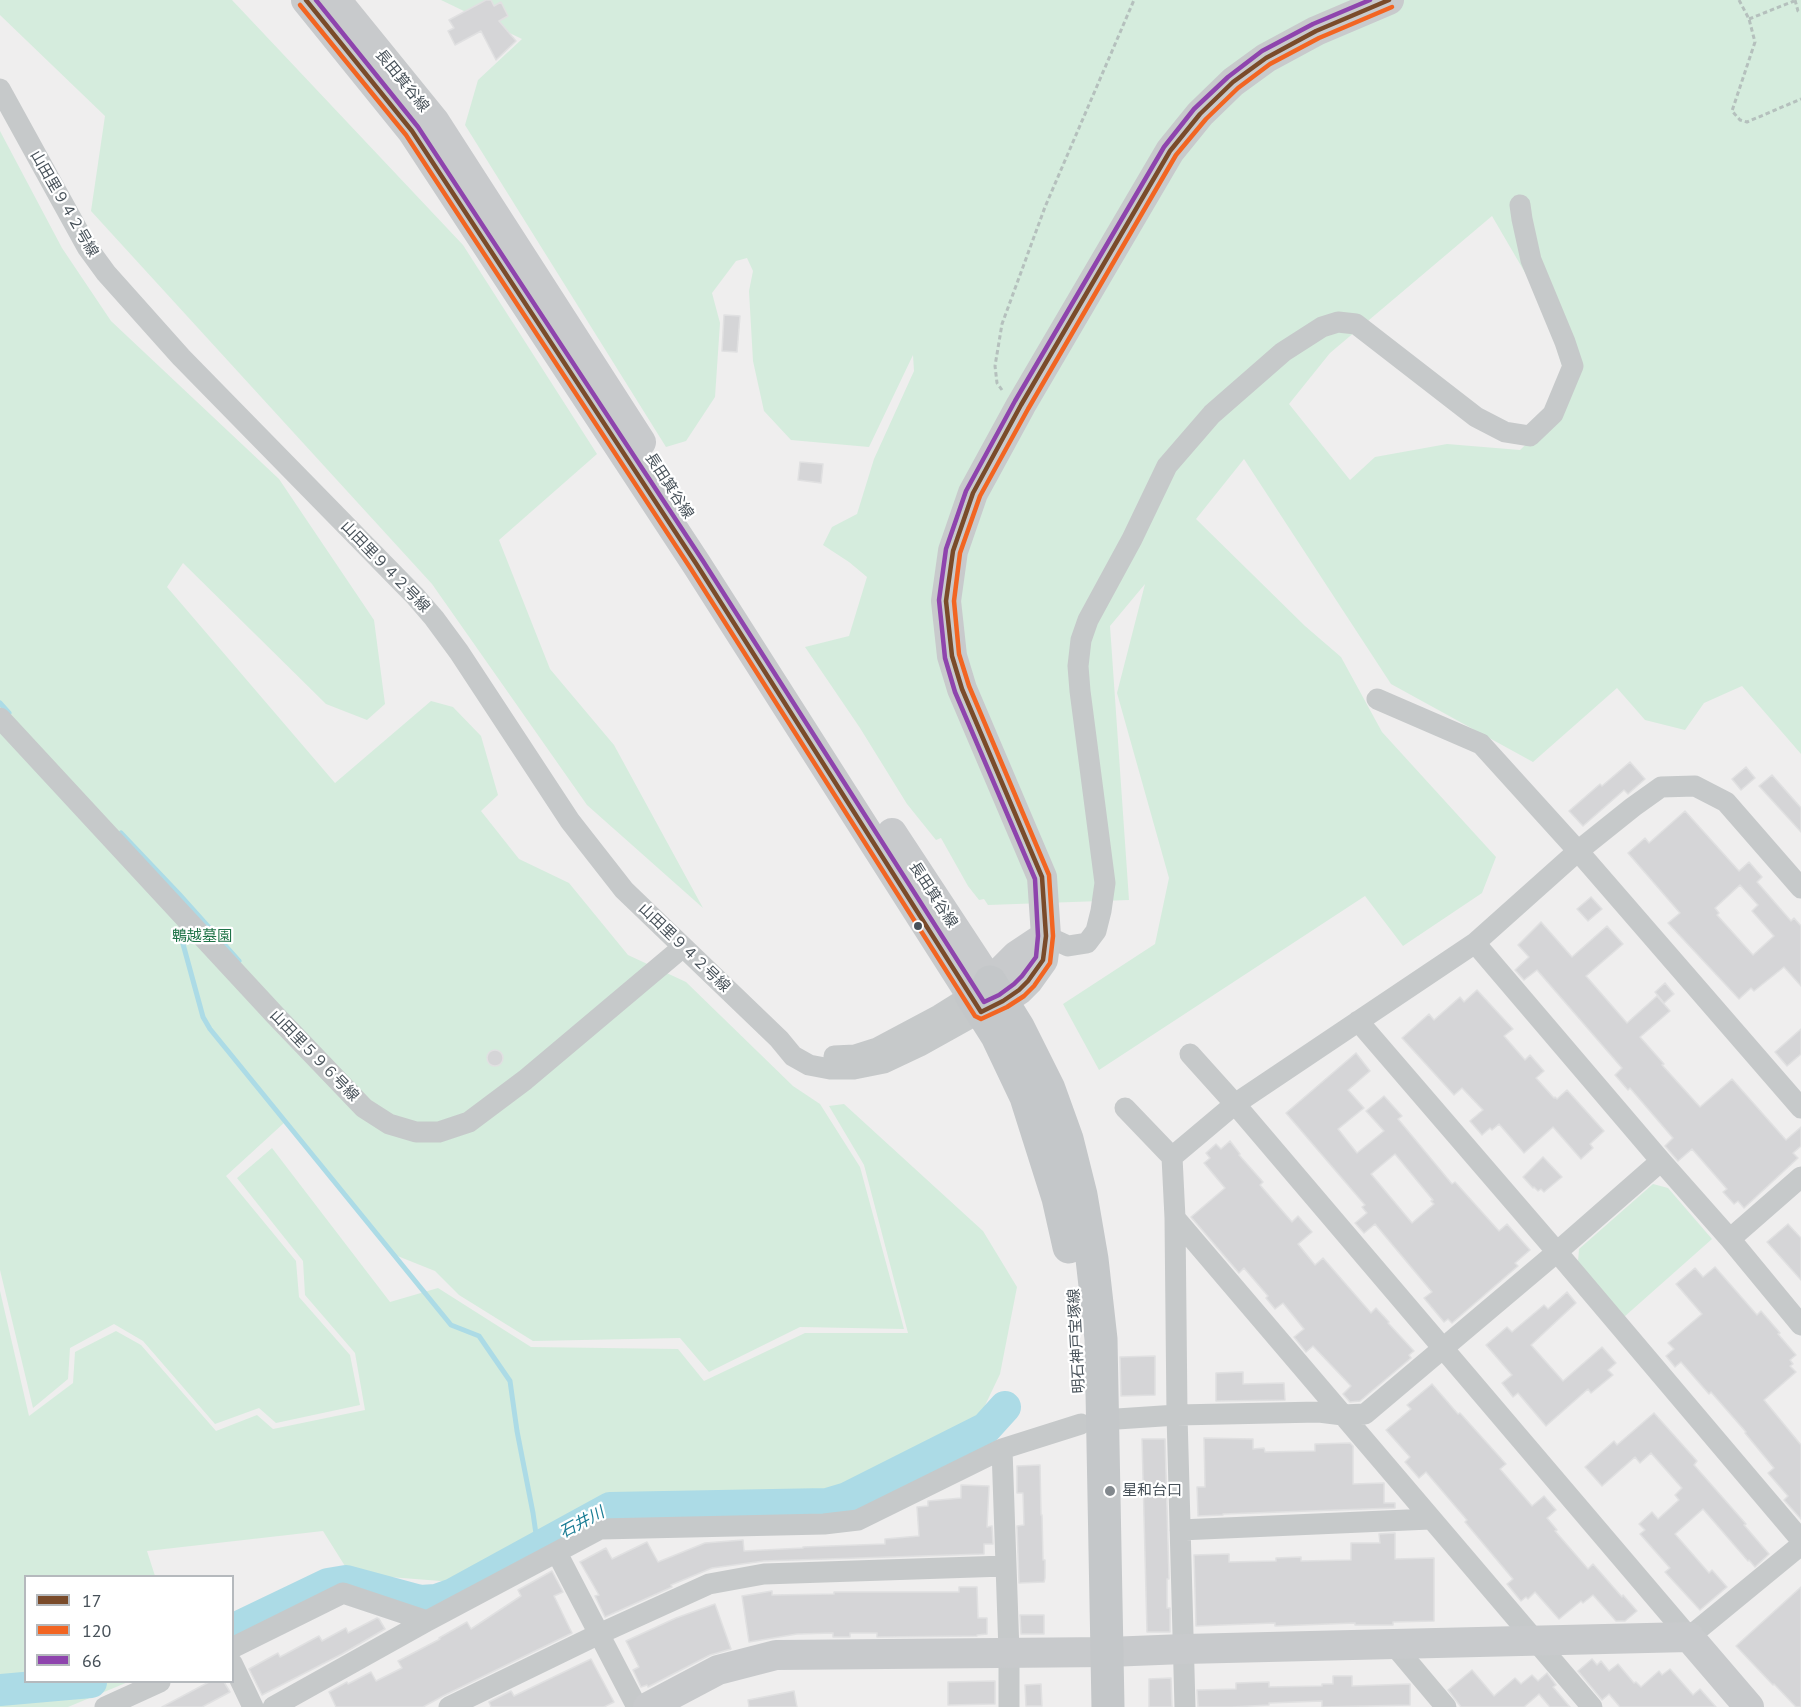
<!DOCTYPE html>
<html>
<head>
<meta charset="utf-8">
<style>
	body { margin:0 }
	#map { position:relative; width:1801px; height:1707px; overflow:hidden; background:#efeeee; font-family:"PT Sans",sans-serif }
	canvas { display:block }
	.legend { position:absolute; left:24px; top:1575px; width:210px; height:108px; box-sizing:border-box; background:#fff; border:2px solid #b5b9bd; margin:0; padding:8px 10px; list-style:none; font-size:18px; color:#475159 }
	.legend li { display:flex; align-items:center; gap:12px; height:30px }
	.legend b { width:30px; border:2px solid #b5b9bd }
</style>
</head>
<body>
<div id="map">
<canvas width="1801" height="1707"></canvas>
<ul class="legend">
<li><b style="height:8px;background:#7a4b2a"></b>17</li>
<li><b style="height:8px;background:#f26522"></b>120</li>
<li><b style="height:8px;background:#8e44ad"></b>66</li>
</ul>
</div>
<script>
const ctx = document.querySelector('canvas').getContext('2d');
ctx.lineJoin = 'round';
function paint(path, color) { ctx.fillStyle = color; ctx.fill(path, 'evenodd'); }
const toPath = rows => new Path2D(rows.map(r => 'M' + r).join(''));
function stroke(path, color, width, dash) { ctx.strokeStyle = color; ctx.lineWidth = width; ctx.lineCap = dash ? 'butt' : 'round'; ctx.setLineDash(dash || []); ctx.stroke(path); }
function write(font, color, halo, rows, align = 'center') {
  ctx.font = font + ' "PT Sans","Noto Sans JP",sans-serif'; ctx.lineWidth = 4.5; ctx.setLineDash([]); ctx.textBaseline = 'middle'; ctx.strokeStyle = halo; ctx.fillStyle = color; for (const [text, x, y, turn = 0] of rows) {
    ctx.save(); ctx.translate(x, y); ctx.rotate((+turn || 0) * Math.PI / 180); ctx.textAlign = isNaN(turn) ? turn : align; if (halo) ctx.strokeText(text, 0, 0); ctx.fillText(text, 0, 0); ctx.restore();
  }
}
paint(toPath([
	[0,0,232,0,463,245,597,454,499,540,550,669,614,745,703,908,587,805,432,584,91,211,105,116,0,15],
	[441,0,1801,0,1801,754,1742,686,1704,703,1685,730,1645,720,1617,688,1533,762,1391,684,1244,459,1196,519,1305,626,1341,657,1382,732,1496,857,1482,893,1403,946,1365,896,1099,1070,1063,1004,1155,944,1169,878,1117,693,1145,584,1110,626,1129,900,988,905,984,899,979,900,968,886,941,838,936,840,907,804,860,728,805,647,849,636,867,577,849,562,823,545,832,527,857,514,874,459,914,371,913,355,869,447,791,440,764,411,753,361,749,291,753,271,747,258,736,261,712,293,720,323,715,397,686,441,666,447,465,125,478,80,522,39],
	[1492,216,1541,300,1564,372,1561,411,1520,450,1447,444,1375,457,1350,480,1289,404,1330,353],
	[0,131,62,248,111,321,279,479,374,620,385,704,367,720,326,704,183,563,167,587,335,783,431,701,453,707,481,736,498,795,481,811,519,859,569,883,628,955,686,982,793,1086,820,1104,860,1167,904,1329,800,1327,709,1372,680,1338,533,1341,459,1295,435,1271,395,1255,285,1122,226,1176,296,1261,299,1297,350,1355,360,1405,276,1423,259,1408,215,1424,143,1341,114,1324,70,1348,68,1379,33,1408,0,1270],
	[844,1104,983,1231,1017,1287,1000,1374,980,1416,834,1498,608,1505,454,1582,350,1574,323,1531,147,1551,155,1576,26,1576,26,1682,128,1682,68,1707,0,1707,0,1291,29,1416,73,1383,75,1352,116,1331,141,1345,216,1431,257,1415,273,1429,365,1410,355,1353,305,1295,303,1261,237,1178,272,1148,390,1302,438,1288,531,1347,678,1349,704,1381,805,1333,908,1333,864,1165,829,1106],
	[1653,1184,1668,1188,1712,1239,1624,1317,1578,1262,1579,1249]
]), '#d5ecdd');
stroke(toPath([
	[0,703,9,713],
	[121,833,179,894,239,961],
	[184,930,180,933,203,1017,210,1029,451,1325,479,1336,510,1381,517,1431,533,1513,538,1548]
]), '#acdbe6', 5);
stroke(toPath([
	[232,1630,328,1584,346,1581,420,1601,436,1600,453,1594,610,1508,827,1504,847,1498,986,1428,1005,1407],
	[0,1690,91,1682]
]), '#acdbe6', 32);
const building = toPath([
	[486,0,491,0,494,6,501,2,508,16,499,21,516,41,496,60,481,31,455,45,448,31,454,28,449,20,486,0],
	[724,315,740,316,737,352,722,351,724,315],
	[800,462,823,464,821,483,798,480,800,462],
	[1630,762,1645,779,1628,794,1624,790,1583,826,1569,811,1600,784,1602,786,1630,762],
	[1746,767,1755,778,1741,790,1732,779,1746,767],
	[1772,775,1801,808,1801,832,1759,786,1772,775],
	[1685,811,1739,871,1749,862,1762,877,1757,882,1791,921,1794,918,1801,926,1801,986,1784,967,1754,991,1751,988,1739,999,1668,923,1680,913,1628,853,1645,838,1649,843,1685,811],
	[1740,885,1758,905,1752,911,1774,936,1753,955,1717,915,1719,913,1715,908,1740,885],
	[1591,897,1602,909,1588,921,1577,909,1591,897],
	[1541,922,1572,957,1607,926,1623,944,1586,976,1627,1023,1657,996,1670,1011,1640,1037,1664,1064,1662,1065,1700,1107,1732,1079,1786,1140,1801,1127,1801,1146,1793,1153,1798,1158,1744,1208,1738,1201,1734,1204,1723,1192,1727,1189,1692,1149,1678,1161,1671,1153,1665,1146,1673,1138,1630,1088,1628,1090,1615,1075,1622,1068,1537,970,1524,980,1515,970,1529,957,1518,945,1541,922],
	[1665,983,1674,994,1664,1003,1655,992,1665,983],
	[1477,990,1513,1029,1504,1036,1525,1060,1530,1055,1544,1071,1536,1078,1554,1098,1555,1097,1557,1099,1567,1090,1604,1131,1590,1144,1593,1148,1581,1159,1553,1127,1524,1153,1499,1124,1492,1130,1490,1128,1482,1135,1470,1121,1483,1110,1462,1088,1454,1095,1402,1038,1429,1014,1434,1020,1460,997,1464,1002,1477,990],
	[1801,1029,1801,1054,1787,1066,1775,1052,1801,1029],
	'487 1058a8 8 0 1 1 16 0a8 8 0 1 1-16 0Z',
	[1356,1053,1370,1071,1348,1090,1364,1108,1338,1129,1357,1153,1384,1131,1366,1111,1384,1096,1402,1116,1398,1119,1452,1184,1455,1182,1499,1231,1507,1224,1530,1250,1515,1263,1518,1266,1452,1323,1448,1319,1444,1322,1424,1298,1432,1292,1375,1224,1364,1233,1355,1223,1367,1213,1362,1207,1365,1205,1286,1113,1356,1053],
	[1395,1154,1433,1200,1431,1201,1434,1204,1412,1223,1371,1174,1395,1154],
	[1230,1141,1240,1154,1239,1155,1263,1182,1260,1185,1292,1222,1298,1216,1312,1232,1298,1244,1315,1265,1323,1258,1371,1313,1376,1308,1389,1322,1388,1323,1414,1351,1409,1355,1411,1358,1360,1401,1350,1402,1343,1394,1351,1386,1313,1346,1306,1352,1294,1337,1304,1329,1283,1303,1275,1309,1266,1298,1268,1296,1244,1268,1239,1273,1191,1217,1225,1188,1204,1163,1210,1158,1206,1153,1216,1144,1221,1149,1230,1141],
	[1543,1157,1562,1177,1544,1192,1541,1189,1538,1191,1534,1187,1533,1188,1523,1177,1543,1157],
	[1788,1224,1801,1238,1801,1280,1767,1242,1788,1224],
	[1715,1267,1757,1315,1761,1311,1780,1333,1778,1334,1796,1355,1790,1360,1793,1364,1790,1366,1796,1372,1764,1400,1801,1445,1801,1519,1784,1500,1788,1496,1768,1473,1774,1468,1745,1433,1746,1432,1711,1392,1709,1394,1681,1362,1675,1367,1666,1356,1674,1349,1668,1343,1702,1314,1676,1284,1695,1268,1703,1277,1715,1267],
	[1567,1292,1576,1303,1531,1345,1563,1381,1602,1347,1616,1363,1608,1370,1613,1375,1591,1393,1588,1389,1546,1426,1518,1393,1513,1397,1502,1383,1512,1375,1486,1345,1507,1327,1512,1332,1544,1305,1548,1309,1567,1292],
	[1155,1356,1155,1395,1121,1396,1120,1357,1155,1356],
	[1243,1372,1243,1384,1284,1383,1285,1400,1216,1401,1216,1373,1243,1372],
	[1432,1384,1458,1414,1460,1413,1506,1464,1500,1469,1532,1506,1544,1496,1556,1510,1547,1518,1557,1530,1555,1531,1588,1569,1593,1564,1622,1597,1623,1595,1637,1611,1625,1621,1616,1621,1593,1595,1583,1603,1581,1601,1559,1619,1535,1592,1528,1599,1526,1597,1521,1601,1507,1584,1513,1579,1465,1522,1467,1520,1426,1472,1419,1478,1405,1462,1410,1457,1386,1430,1411,1409,1407,1405,1432,1384],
	[1654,1413,1697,1461,1694,1465,1746,1524,1744,1525,1769,1554,1755,1567,1749,1560,1748,1561,1703,1509,1675,1534,1709,1573,1712,1570,1727,1587,1700,1610,1665,1572,1670,1568,1640,1534,1645,1530,1639,1524,1652,1512,1658,1519,1679,1500,1675,1495,1682,1488,1651,1453,1640,1463,1635,1457,1602,1486,1585,1467,1614,1441,1617,1445,1654,1413],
	[1204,1438,1253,1439,1253,1449,1264,1448,1265,1452,1315,1451,1315,1444,1350,1443,1353,1446,1353,1484,1384,1483,1384,1503,1395,1503,1395,1508,1223,1514,1223,1515,1198,1516,1197,1487,1205,1487,1204,1438],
	[1142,1439,1165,1439,1169,1579,1167,1579,1167,1608,1170,1608,1170,1632,1147,1632,1142,1439],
	[1040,1465,1041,1515,1042,1515,1043,1560,1045,1560,1045,1578,1044,1582,1019,1583,1017,1526,1024,1525,1023,1493,1017,1493,1017,1466,1040,1465],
	[961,1485,989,1486,987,1527,992,1526,993,1544,984,1544,984,1554,764,1561,712,1568,671,1585,672,1587,605,1617,595,1596,599,1595,580,1562,606,1548,612,1559,647,1542,658,1562,705,1543,743,1540,744,1551,803,1548,803,1547,885,1544,885,1539,919,1536,917,1507,928,1506,928,1501,961,1498,961,1485],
	[1395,1533,1395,1559,1434,1558,1434,1621,1393,1622,1393,1625,1355,1625,1355,1623,1275,1626,1275,1623,1196,1626,1194,1555,1229,1554,1229,1562,1276,1561,1276,1558,1301,1557,1301,1561,1351,1560,1351,1543,1380,1543,1379,1534,1395,1533],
	[552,1571,563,1592,554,1596,572,1633,443,1696,423,1707,336,1707,329,1692,347,1682,348,1684,371,1672,376,1681,402,1668,398,1661,440,1639,439,1638,467,1622,471,1629,521,1596,518,1590,552,1571],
	[959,1587,977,1587,978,1618,987,1618,987,1634,977,1635,977,1636,877,1637,877,1633,850,1633,850,1637,833,1637,833,1633,797,1634,749,1642,742,1596,772,1591,772,1595,834,1594,834,1592,959,1592,959,1587],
	[1801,1587,1801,1707,1796,1707,1774,1684,1773,1685,1736,1646,1801,1587],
	[715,1604,731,1649,710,1655,648,1687,647,1685,641,1687,633,1670,639,1667,626,1641,676,1618,715,1604],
	[1020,1615,1044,1615,1044,1634,1021,1634,1020,1615],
	[377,1618,379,1619,385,1629,342,1654,262,1695,249,1669,278,1653,280,1657,319,1636,322,1641,346,1628,348,1633,377,1618],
	[591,1659,614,1702,604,1707,491,1707,489,1702,511,1691,514,1696,591,1659],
	[1592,1659,1597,1665,1601,1661,1609,1671,1618,1664,1634,1683,1636,1682,1641,1687,1659,1671,1662,1675,1670,1669,1693,1695,1700,1689,1716,1707,1620,1707,1609,1694,1602,1700,1578,1671,1592,1659],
	[1472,1670,1494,1696,1515,1678,1521,1684,1532,1675,1538,1681,1547,1673,1556,1685,1553,1687,1570,1707,1550,1707,1539,1694,1524,1707,1461,1707,1448,1690,1472,1670],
	[1333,1676,1352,1676,1352,1686,1410,1684,1410,1705,1322,1707,1322,1701,1269,1703,1269,1705,1232,1707,1198,1707,1197,1690,1236,1689,1236,1683,1269,1682,1269,1687,1322,1686,1322,1684,1333,1684,1333,1676],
	[1171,1678,1172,1707,1149,1707,1149,1679,1171,1678],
	[995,1681,995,1704,948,1705,948,1682,995,1681],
	[209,1682,224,1682,230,1692,202,1707,162,1707,209,1682],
	[1041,1684,1042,1706,1026,1706,1025,1685,1041,1684],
	[794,1691,797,1707,749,1707,748,1700,794,1691]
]);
paint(building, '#d5d5d7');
stroke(building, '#e0e0e1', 1.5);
stroke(toPath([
	[1739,0,1749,19,1755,42,1732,111,1740,120,1747,122,1801,99],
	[1795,0,1798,11,1801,13],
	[1749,19,1794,1],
	[1002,390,997,383,995,366,1002,324,1045,207,1134,0]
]), '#b5c0bd', 3, [4.5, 3]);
stroke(toPath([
	[0,89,87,247,106,273,181,357,415,596,434,618,459,652,570,821,624,890,779,1039,793,1056,809,1065,830,1069,854,1069,884,1063,920,1046,981,1012],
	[1377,699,1481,744,1578,851,1801,1108],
	[0,718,275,1015,364,1108,389,1124,416,1132,439,1132,469,1122,525,1080,683,947],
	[1046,936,1068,946,1087,943,1096,931,1101,911,1105,883,1080,691,1078,666,1081,640,1088,620,1132,539,1167,466,1212,414,1283,352,1322,327,1338,322,1356,324,1476,417,1505,432,1530,436,1553,414,1573,366,1565,342,1531,260,1522,219,1520,205],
	[1475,943,1661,1161,1730,1239,1801,1325],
	[1358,1021,1557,1252,1801,1540],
	[1190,1054,1235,1104,1689,1637,1801,1545],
	[834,1056,855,1055,877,1048,939,1015,971,995],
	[1125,1108,1172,1157],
	[1175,1218,1592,1707],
	[1730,1239,1801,1177],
	[1102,1420,1177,1415,1319,1412,1343,1415,1365,1414,1557,1252,1661,1161],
	[1002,1449,1009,1652,1009,1707],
	[1180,1530,1430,1519],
	[557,1553,637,1707],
	[1393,1644,1446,1707],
	[232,1648,343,1593,427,1621],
	[232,1663,253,1707],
	[105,1707,160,1682],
	[273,1707,427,1621,600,1529,824,1524,858,1520,1002,1449,1081,1424],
	[449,1707,599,1634,709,1584,764,1574,1005,1566],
	[1185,1707,1177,1415,1175,1218,1172,1157,1235,1104,1475,943,1578,851,1633,807,1661,787,1695,786,1726,802,1801,888]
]), '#c6c9ca', 21);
stroke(toPath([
	[306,0,412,131,697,565,971,995,990,982,1016,956,1046,936],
	[336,0,435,122,641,442],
	[892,833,990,982],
	[981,1012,1003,1001,1019,990,1028,981,1043,960,1046,936,1042,877,962,689,952,656,946,601,953,551,973,493,1021,405,1170,151,1200,114,1233,82,1266,58,1316,31,1389,0],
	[648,1707,718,1670,776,1655,1108,1652,1184,1649,1689,1637,1749,1707]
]), '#c8cacc', 30);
stroke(toPath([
	[990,982,1018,1027,1049,1089,1067,1139,1081,1195,1092,1259,1101,1339,1108,1707],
	[971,995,997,1036,1026,1097,1058,1198,1069,1247]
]), '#c4c7c9', 33);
stroke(toPath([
	[306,0,412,131,697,565,981,1012],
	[981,1012,1003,1001,1019,990,1028,981,1043,960,1046,936,1042,877,962,689,952,656,946,601,953,551,973,493,1021,405,1170,151,1200,114,1233,82,1266,58,1316,31,1389,0]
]), '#7a4b2a', 4.5);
stroke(toPath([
	[300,5,406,135,691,569,975,1016,981,1019,1007,1007,1024,996,1034,986,1050,963,1053,936,1049,875,969,686,959,654,954,601,960,553,980,496,1028,409,1176,155,1206,119,1238,88,1270,64,1319,38,1392,7]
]), '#f26522', 4.5);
stroke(toPath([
	[316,0,418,127,703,561,984,1002,999,995,1014,984,1022,976,1036,957,1038,936,1035,879,955,692,945,658,939,600,946,549,966,491,1015,401,1164,147,1194,109,1228,77,1262,51,1313,24,1370,0]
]), '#8e44ad', 4.5);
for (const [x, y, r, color] of [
	[918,926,5,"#475159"],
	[1110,1491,6,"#82888d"]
]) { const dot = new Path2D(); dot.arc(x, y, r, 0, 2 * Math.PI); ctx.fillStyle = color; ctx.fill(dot); stroke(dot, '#fff', 2); }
write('15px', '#475159', '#fff', [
	["長田箕谷線",402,81,51],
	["山田里９４２号線",64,204,60],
	["長田箕谷線",669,486,57],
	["山田里９４２号線",385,567,46],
	["長田箕谷線",933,895,57],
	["山田里９４２号線",684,948,44],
	["山田里５９６号線",314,1056,46],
	["明石神戸宝塚線",1077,1341,-93]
]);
write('15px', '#1f7348', '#fff', [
	["鵯越墓園",202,937]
]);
write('15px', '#475159', '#fff', [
	["星和台口",1122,1491]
], 'left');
write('italic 16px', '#197c94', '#fff', [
	["石井川",582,1523,-28]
]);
</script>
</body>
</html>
